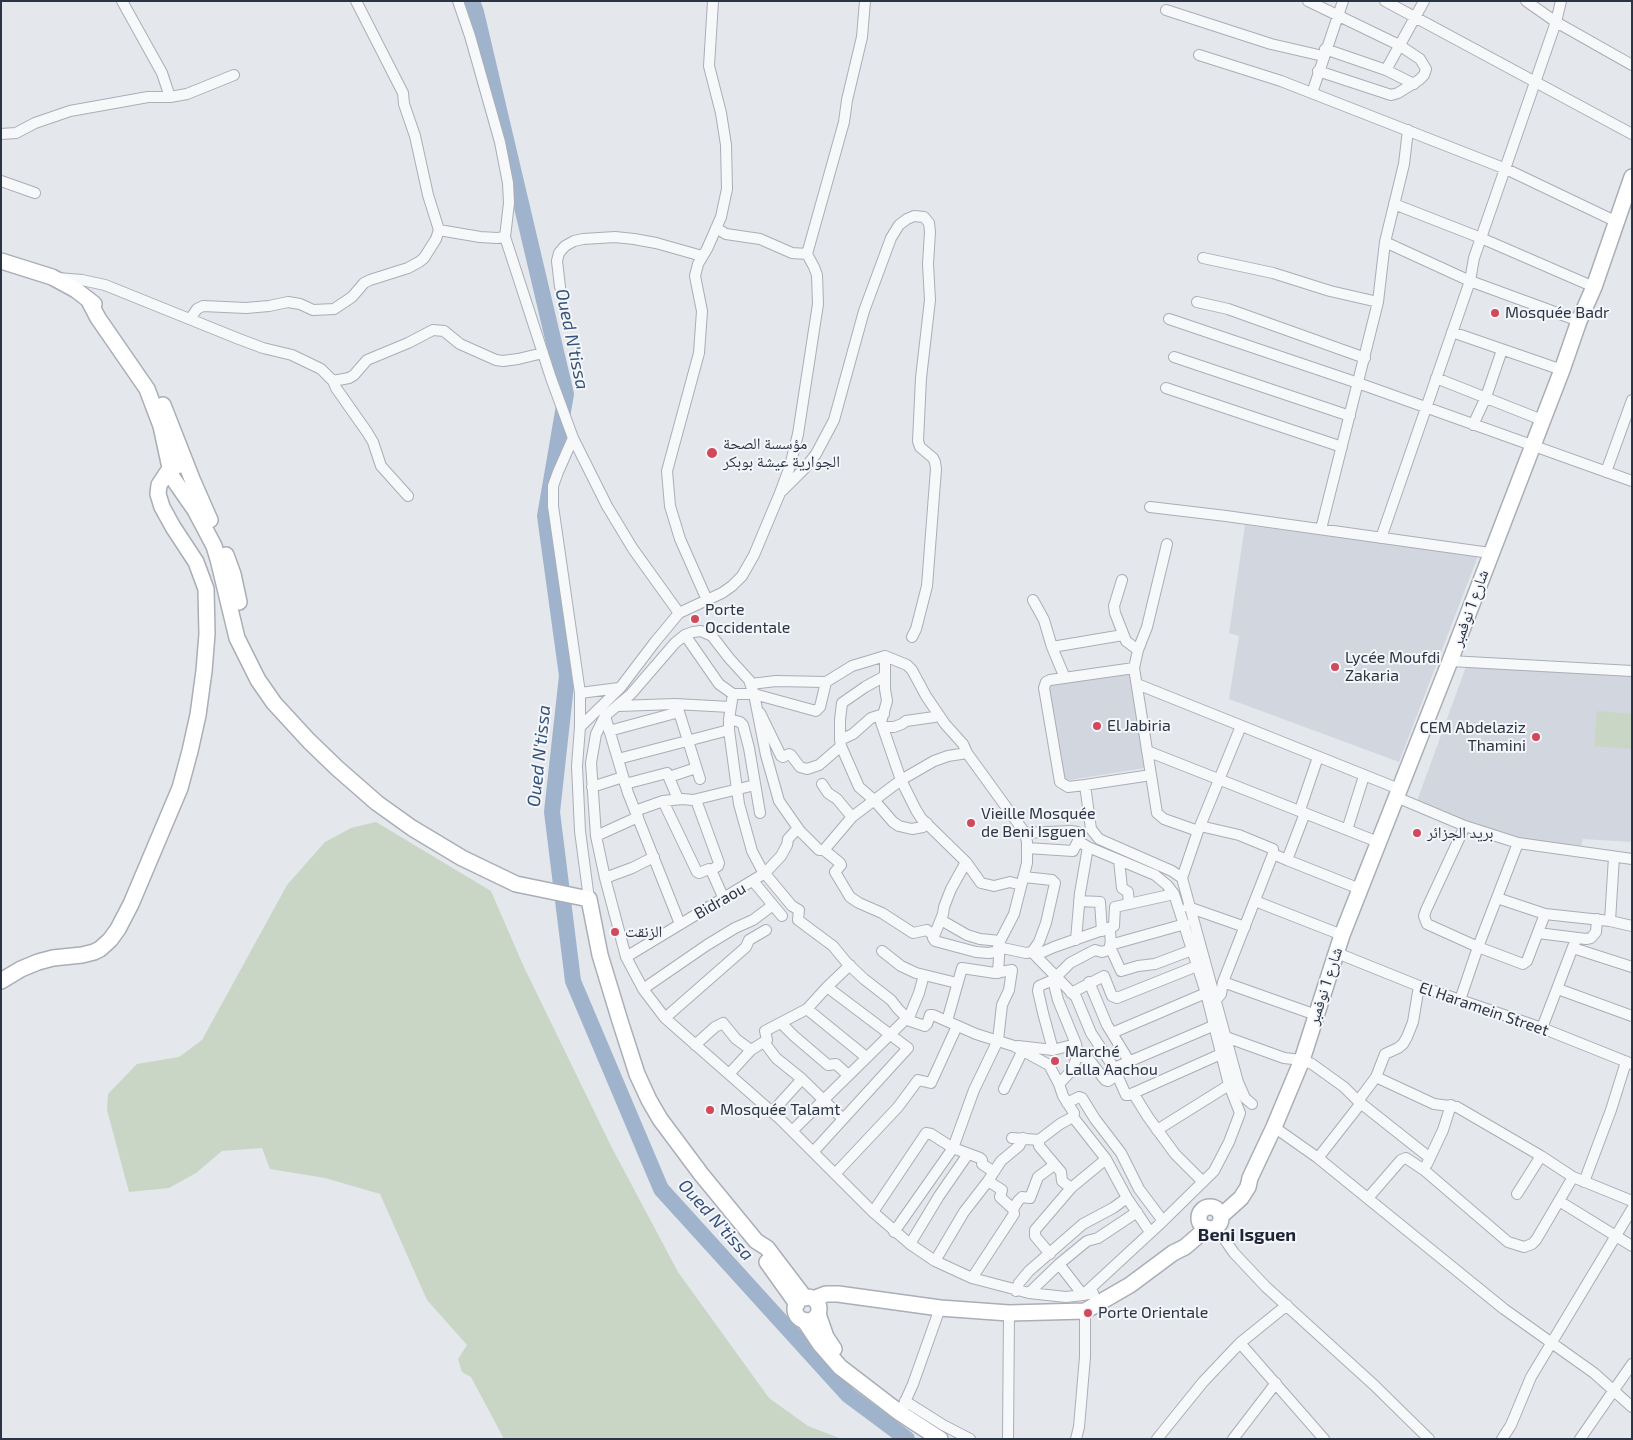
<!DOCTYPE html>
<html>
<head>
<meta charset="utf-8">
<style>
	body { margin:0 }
	#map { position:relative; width:1633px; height:1440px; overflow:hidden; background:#e4e7ec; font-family:"Exo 2",sans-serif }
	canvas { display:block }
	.frame { position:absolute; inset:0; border:2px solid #2b3445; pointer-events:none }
</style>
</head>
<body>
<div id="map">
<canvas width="1633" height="1440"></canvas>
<div class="frame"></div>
</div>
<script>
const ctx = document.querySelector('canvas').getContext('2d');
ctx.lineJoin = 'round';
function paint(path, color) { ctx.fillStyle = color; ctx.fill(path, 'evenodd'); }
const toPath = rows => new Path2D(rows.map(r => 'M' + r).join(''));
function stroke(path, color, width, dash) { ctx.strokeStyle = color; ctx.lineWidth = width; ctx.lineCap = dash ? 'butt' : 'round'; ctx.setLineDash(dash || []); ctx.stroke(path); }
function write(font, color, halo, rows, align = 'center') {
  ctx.font = font + ' "Exo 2","Noto Naskh Arabic",sans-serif'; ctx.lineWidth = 4; ctx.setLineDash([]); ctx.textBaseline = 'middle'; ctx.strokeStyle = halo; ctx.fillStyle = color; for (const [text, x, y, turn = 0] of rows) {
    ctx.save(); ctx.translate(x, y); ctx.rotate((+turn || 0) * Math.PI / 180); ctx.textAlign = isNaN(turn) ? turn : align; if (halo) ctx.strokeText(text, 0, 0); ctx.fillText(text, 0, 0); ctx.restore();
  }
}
paint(toPath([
	[1245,525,1478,556,1399,762,1229,699,1239,636,1229,633],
	[1467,664,1632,674,1632,842,1583,839,1581,846,1507,838,1417,801],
	[1131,671,1145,768,1063,781,1047,683]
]), '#d2d6de');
paint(toPath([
	[1597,711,1632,714,1632,749,1594,746],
	[376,822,491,891,523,965,611,1146,678,1272,769,1398,808,1426,842,1439,504,1439,471,1377,462,1372,458,1359,467,1345,427,1300,380,1194,325,1178,270,1169,262,1148,222,1151,196,1173,169,1188,129,1192,107,1110,108,1094,137,1064,179,1057,202,1040,287,885,325,842,351,828]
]), '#c9d6c5');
stroke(toPath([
	[472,1,476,12,566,394,545,516,567,676,552,812,573,981,661,1189,848,1395,907,1439]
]), '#9fb4cc', 16);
const street = toPath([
	[122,1,162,73,170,97],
	[458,1,470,36,500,142,508,183,509,203,505,237,551,378,573,438,607,506,633,549,679,613],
	[1308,1,1399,45,1420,59,1426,69,1424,75,1419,80,1398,93,1391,95,1318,71],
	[1385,1,1632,134],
	[1526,1,1556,22,1632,65],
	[1166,10,1271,44,1323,56],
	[1325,49,1386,70,1424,1],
	[1199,55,1281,81,1506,169,1617,222],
	[1386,70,1414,84],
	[1312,93,1343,1],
	[1,134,16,133,35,123,70,111,148,97,170,97,187,94,234,75],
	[1,181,35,193],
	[1394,204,1481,238,1594,287],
	[716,228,726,234,760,239,792,253,807,254],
	[439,230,480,237,497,238,505,237],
	[1385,242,1470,281,1579,321],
	[1203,258,1273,273,1330,291,1378,302],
	[58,278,82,280,105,285,239,339,263,348,292,355,321,369,333,381,336,388,367,432,373,442,381,466,408,496],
	[560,287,557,261,559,253,565,246,574,241,583,239,615,237,634,239,656,243,702,256],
	[1197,302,1228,309,1365,358],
	[190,319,197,309,203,306,246,308,269,306,288,302,300,304,313,310,334,309,352,297,364,283,370,280,408,268,419,262,424,258,436,239,439,230,428,195,415,136,404,104,403,93,356,1],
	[1169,319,1358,383,1632,481],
	[1452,332,1562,370],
	[1174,357,1350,416],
	[1436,378,1542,420],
	[333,381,349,378,354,375,367,360,408,343,433,330,444,331,460,344,496,360,503,361,518,359,543,353],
	[1166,388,1342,447],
	[1473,425,1486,397,1502,350],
	[573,438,558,472,553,486,553,506,580,693,580,727,577,766,580,831,589,899],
	[1606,472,1632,400],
	[782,491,805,468,816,454,834,420,864,311,891,238,899,225,907,219,914,216,924,217,929,223,930,232,928,264,930,300,921,378,918,441,920,447,933,458,935,462,936,469,927,586,916,629,912,637],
	[1150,507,1226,516,1490,553],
	[1321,529,1378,302,1385,242,1404,164,1408,130],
	[1381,538,1470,281,1474,258,1556,22,1561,1],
	[1167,544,1147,627,1138,650,1134,668,1157,813,1164,819,1198,831],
	[1122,580,1114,606,1115,613,1126,641,1138,650],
	[707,600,680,539,670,506,667,471,699,353,702,311,695,276,698,264,707,249,721,217,727,189,726,145,721,113,709,66,713,1],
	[1033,600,1044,620,1052,647,1065,678],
	[685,635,719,684,733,694,729,719,729,730,739,804,752,851,762,870,792,906,799,910,798,920,833,946,847,963,864,979,891,1000,898,1009,910,1021,925,1026,927,1024,930,1015,933,1015,976,1034,1014,1046,1049,1065,1059,1084,1063,1096,1074,1113,1073,1117,1106,1159,1127,1198,1150,1232],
	[1052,647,1123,635],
	[885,656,885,689,887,701,881,722,901,780,916,810,921,818,966,862,981,883,994,886,1010,882,1021,885],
	[1450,661,1632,671],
	[1134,668,1050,680,1046,682,1044,688,1060,782,1068,787,1085,785,1091,829,1099,839,1172,871,1182,878,1238,1082,1245,1098,1252,1104],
	[826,682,820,707,816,711,754,694,766,755,779,801,800,831,819,850,824,850,852,817,901,780,934,761,948,756,967,753],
	[751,684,776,681,826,682,852,666,885,656,907,665,912,670,926,696,945,724,963,744,967,753,1025,833,1027,842,1027,863,1014,914,1000,941,998,973],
	[1137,684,1399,789],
	[580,693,619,688],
	[733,694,754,694,749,680,729,658,712,636,701,631,693,632,685,635,675,643,631,694,605,716,596,734,591,763,596,836,605,878,626,957,643,989,665,1018,780,1119,873,1212,910,1244,935,1261,972,1278,1029,1293,1066,1297,1083,1295,1163,1221,1214,1171,1229,1142,1240,1113,1229,1085,1206,993,1174,894,1167,885,1155,875,1088,847,1078,841],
	[618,706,675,704,730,707],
	[760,713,781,756,783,757,789,754,791,755,800,767,807,769,819,765,841,746,840,740,853,734,871,718,884,714],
	[605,716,628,793,680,924],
	[729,719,740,722,743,725,749,748,760,813],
	[580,727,620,688,655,642,679,613,722,593,732,586,742,576,754,555,780,493,790,466,798,434,818,304,817,275,814,267,807,254,844,122,847,100,862,37,865,1],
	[884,727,894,727,902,724,906,721,934,717,939,715],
	[609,731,679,712,700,779],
	[840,740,840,720,842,703,865,687,885,676],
	[841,746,859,787,874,800,893,822,899,826,912,829,923,827,927,823],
	[1147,751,1378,842],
	[618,759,729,730],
	[669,777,696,768],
	[625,784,667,773,678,799],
	[822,784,828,793,837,799,852,817],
	[1085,785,1151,775],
	[592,787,623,777],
	[1396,797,1465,826,1518,843,1632,859],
	[663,801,697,872,699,873,709,869,711,870,718,866,719,863,696,800],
	[1300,810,1318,757],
	[635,811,663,801,682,799,693,800,755,785],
	[1200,826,1239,835,1273,849,1273,854,1287,860,1360,889],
	[1465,826,1426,910,1424,916,1427,924,1478,947,1523,964,1527,961,1545,914],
	[1347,830,1364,776],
	[1025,833,1071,831,1077,832,1078,835,1078,841,1073,851,1027,848],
	[596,836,638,817],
	[824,850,840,863,841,865,835,872,850,897,859,903,882,913,913,933,927,930,934,936,933,938,935,941,976,952,989,953,999,951],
	[1119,860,1122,888,1128,892,1129,904],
	[1287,860,1305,813],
	[711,870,724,899],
	[605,878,632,868,654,857],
	[1182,878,1198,831,1241,726],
	[753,881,782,916],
	[1497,898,1545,914,1610,921,1614,857],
	[1079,901,1100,902,1102,931],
	[1255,901,1342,935],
	[1188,907,1245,927],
	[941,920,967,935,980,939,1000,941],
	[1610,921,1632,926],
	[1110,929,1111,949,1121,971,1138,966,1155,964,1192,950],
	[1538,933,1586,939,1591,938,1596,932,1597,919],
	[934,936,943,914,944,907,951,889,966,862],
	[1076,940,1080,893,1088,847],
	[1110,945,1185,924],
	[998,947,1026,953,1032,952,1039,942,1046,923,1055,883,1052,880,1024,877],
	[1573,948,1632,967],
	[882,951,901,966,916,973,957,983],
	[1032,952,1076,997,1091,1033,1114,1068,1126,1095,1129,1095,1221,1054],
	[1337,953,1419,986,1542,1028,1632,1064],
	[1036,955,1054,947,1114,926,1115,907,1174,894],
	[626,957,765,873,781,856,787,845,788,839,798,828],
	[1053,980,1058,1000,1076,1044,1078,1054,1072,1070,1059,1084],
	[1089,982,1107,1025,1129,1061],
	[1223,982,1316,1015],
	[643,989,707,945,735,928,753,920,773,905],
	[1558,989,1632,1016],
	[1071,993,1104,976,1112,996,1117,998,1197,966],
	[1216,1000,1221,994,1223,982,1273,854],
	[1460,1000,1478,947,1518,843],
	[807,1009,866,1057],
	[665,1018,746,947,749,940,766,930],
	[781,1023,794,1036,828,1065,836,1064,848,1075],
	[1542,1028,1576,939],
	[1112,1033,1206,993],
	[1226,1037,1284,1058,1302,1060,1312,1064,1344,1087,1358,1101,1376,1077,1385,1054,1398,1048,1403,1044,1407,1037,1413,1022,1419,986],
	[764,1042,776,1058,802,1079,843,1119],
	[695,1045,715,1027,723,1023,736,1039,751,1050],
	[1018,1046,1053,1050,1076,1044],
	[1053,1050,1043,1013,1038,991,1039,986,1053,980,1070,963,1089,953,1095,950,1102,952,1111,949],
	[1078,1057,1087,1057,1105,1080,1108,1081,1117,1075],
	[1114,1068,1215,1025],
	[730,1073,751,1050,767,1040,765,1031,807,1009,827,987,850,965],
	[1376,1077,1434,1104,1457,1107,1541,1156,1573,1177,1632,1201],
	[1004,1089,1023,1050],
	[1133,1093,1148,1117,1175,1154,1203,1182],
	[1358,1101,1430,1158],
	[1067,1103,1079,1097,1082,1098,1095,1119,1121,1153,1139,1189,1163,1221],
	[772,1112,802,1079],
	[1274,1127,1318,1158,1504,1309,1594,1373,1632,1407],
	[1157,1130,1229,1085],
	[792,1131,910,1015,919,993,924,975],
	[1012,1138,1039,1140,1060,1124,1073,1117],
	[1039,1140,1039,1146,1061,1172,1062,1181,1071,1188],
	[814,1151,908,1048,827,987],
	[1318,1158,1361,1103],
	[1427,1164,1443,1130,1451,1105],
	[835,1174,898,1107,918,1080,931,1083,957,1026],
	[988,1181,1002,1190,1000,1197,1013,1209],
	[1584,1182,1611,1110,1626,1062],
	[1517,1194,1541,1156],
	[1368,1198,1401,1160,1406,1158,1424,1170,1508,1242,1524,1247,1532,1244,1536,1240,1573,1177],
	[1559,1201,1632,1246],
	[873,1212,926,1133,931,1134,953,1148,980,1158,982,1160,982,1164,994,1172],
	[1216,1227,1234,1253,1266,1287,1374,1385,1429,1439],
	[894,1232,953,1148,974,1090,998,1040,1002,1005,1009,990,1012,970,995,973,962,968,947,1021],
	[910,1244,939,1196,968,1154],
	[1050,1254,1035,1236,1035,1230,1071,1188,1106,1159],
	[935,1261,964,1212,988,1181,1001,1161,1019,1146,1023,1138],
	[1059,1264,1083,1295,1093,1293,1097,1305],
	[972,1278,1014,1214,1013,1209,1018,1201,1022,1197,1030,1198,1038,1177,1054,1165],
	[1016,1291,1019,1283,1029,1271,1083,1224,1113,1208,1127,1198],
	[1029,1293,1059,1264,1087,1241,1098,1238,1137,1212],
	[1240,1343,1324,1439],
	[905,1401,943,1425,970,1439],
	[900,1413,913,1384,940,1308],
	[1008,1439,1009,1313],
	[1076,1439,1079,1427,1085,1357,1085,1311],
	[1157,1439,1203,1382,1240,1343,1287,1305],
	[1233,1439,1276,1383],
	[1502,1439,1511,1425,1531,1377,1632,1209],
	[1580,1439,1632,1364]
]);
const secondary = toPath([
	[1,261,52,277,76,290,94,304],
	[88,299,98,318,147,389,161,426,172,477,195,510,214,546,218,559,237,638,258,680,274,703,309,741,337,768,377,803,412,828,462,858,516,884,589,899,600,955,620,1021,637,1074,649,1100,660,1119,701,1174,756,1241,767,1248,805,1298],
	[163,405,192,479,210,520],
	[226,555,233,574,239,602],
	[1,981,21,969,38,962,53,958,82,955,94,952,100,949,110,940,118,929,131,904,180,788,190,751,198,715,204,671,207,634,206,589,196,562,173,527,162,507,158,494,159,485,171,467,186,464],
	'1199 1218a11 11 0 1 1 22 0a11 11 0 1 1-22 0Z',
	[1221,1216,1241,1198,1248,1187,1250,1178,1274,1127,1302,1060,1342,935,1450,661,1562,370,1579,321,1594,287,1632,177],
	[767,1262,797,1304],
	'795 1309a12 12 0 1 1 24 0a12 12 0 1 1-24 0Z',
	[813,1299,826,1294,838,1294,940,1308,1009,1313,1085,1311,1130,1285,1173,1253,1185,1247,1207,1228],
	[818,1314,826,1337,834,1349],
	[804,1320,820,1344,840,1367,900,1413,940,1439]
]);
stroke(street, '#a9aeb7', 12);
stroke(secondary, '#a9aeb7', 18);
stroke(street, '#f7f8fa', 10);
stroke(secondary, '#fff', 15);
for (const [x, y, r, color] of [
	[1495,313,5,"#d1495b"],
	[712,453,6,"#d1495b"],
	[695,619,5,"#d1495b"],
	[1335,667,5,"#d1495b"],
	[1097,726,5,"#d1495b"],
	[1536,737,5,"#d1495b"],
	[971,823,5,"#d1495b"],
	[1417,833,5,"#d1495b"],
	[615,932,5,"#d1495b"],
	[1055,1061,5,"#d1495b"],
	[710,1110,5,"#d1495b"],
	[1088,1313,5,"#d1495b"]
]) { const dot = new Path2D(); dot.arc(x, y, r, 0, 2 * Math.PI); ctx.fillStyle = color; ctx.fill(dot); stroke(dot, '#f4f6f9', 2); }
write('16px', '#2b3445', '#f4f6f9', [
	["Mosquée Badr",1505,313],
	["مؤسسة الصحة",723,444],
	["الجوارية عيشة بوبكر",723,462],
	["Porte",705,610],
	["Occidentale",705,628],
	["Lycée Moufdi",1345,658],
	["Zakaria",1345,676],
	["El Jabiria",1107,726],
	["CEM Abdelaziz",1526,728,"right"],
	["Thamini",1526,746,"right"],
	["Vieille Mosquée",981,814],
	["de Beni Isguen",981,832],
	["بريد الجزائر",1427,833],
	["الزنقت",625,932],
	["Marché",1065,1052],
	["Lalla Aachou",1065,1070],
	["Mosquée Talamt",720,1110],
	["Porte Orientale",1098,1313]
], 'left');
write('16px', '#2b3445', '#f4f6f9', [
	["شارع 1 نوفمبر",1470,608,-70],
	["Bidraou",720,901,-30],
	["شارع 1 نوفمبر",1325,986,-72],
	["El Haramein Street",1484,1009,19]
]);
write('italic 18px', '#34527a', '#f4f6f9', [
	["Oued N'tissa",572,339,78],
	["Oued N'tissa",539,756,-84],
	["Oued N'tissa",716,1220,48]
]);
write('bold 18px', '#1d2536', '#f4f6f9', [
	["Beni Isguen",1247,1235]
]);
</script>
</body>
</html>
